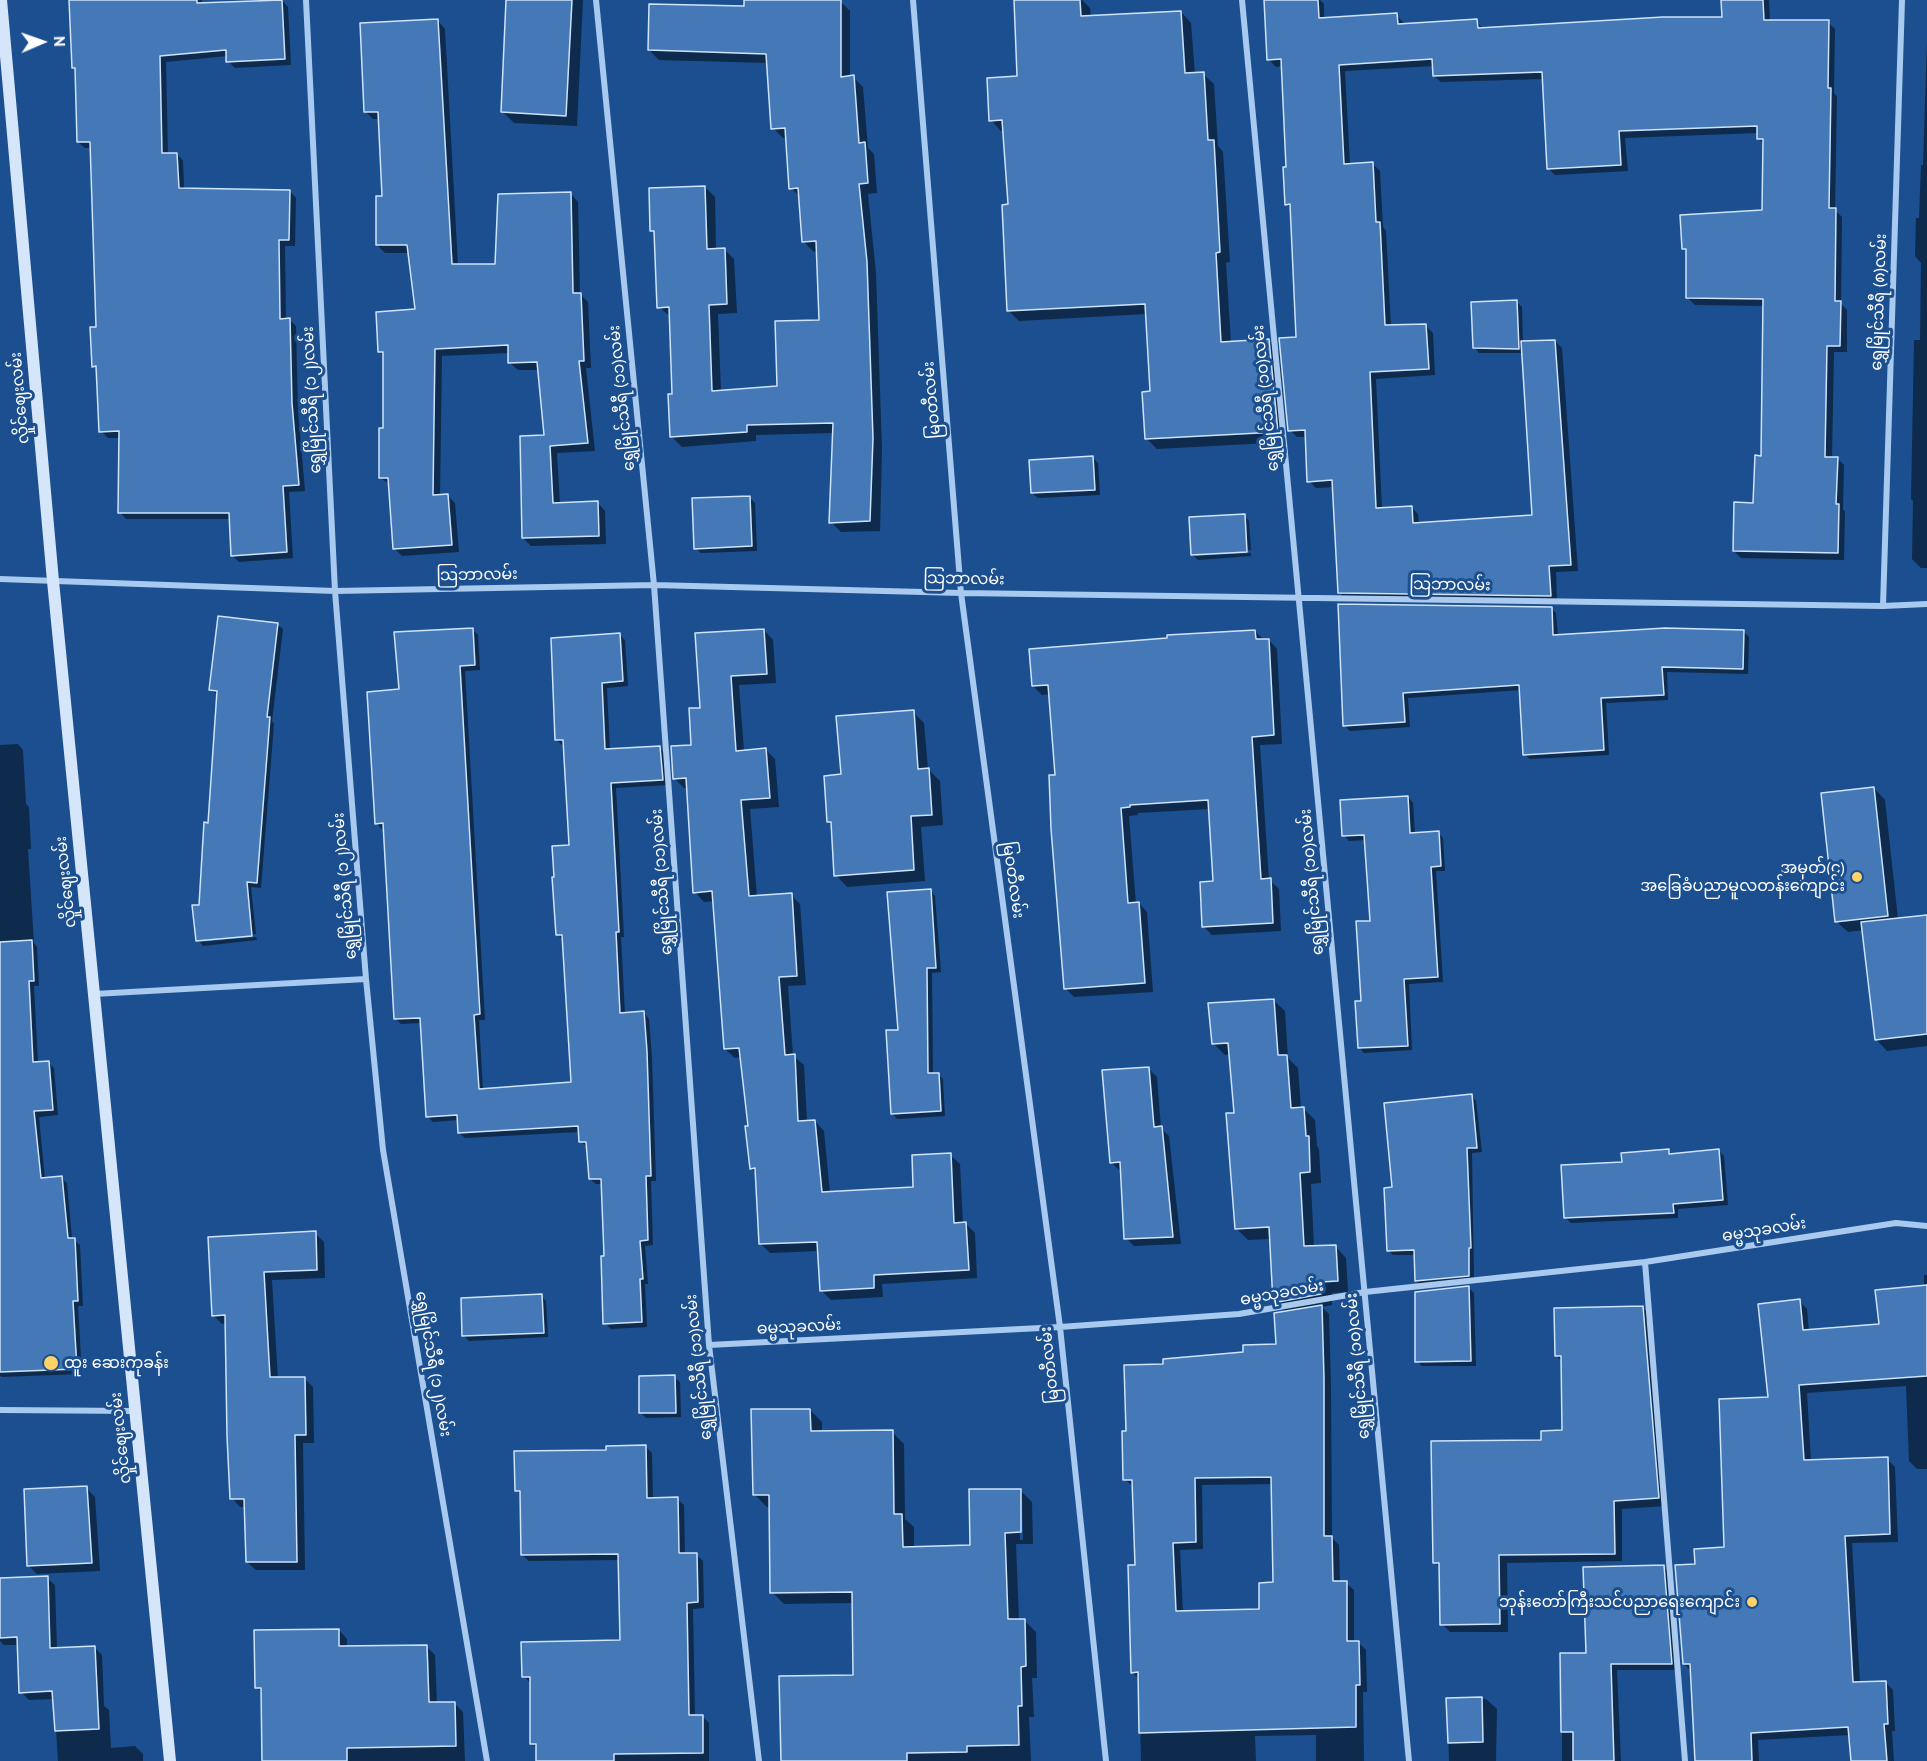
<!DOCTYPE html>
<html>
<head>
<meta charset="utf-8">
<style>
	body { margin:0 }
	#map { position:relative; width:1927px; height:1761px; overflow:hidden; background:#1b4f8f; font-family:"PT Sans",sans-serif }
	canvas { display:block }
	.north { position:absolute; left:12px; top:12px; width:60px; height:60px; -webkit-text-stroke:4px #1b4f8f; paint-order:stroke; rotate:88deg; font-size:16px; font-weight:700; line-height:24px; text-align:center; color:#fff }
	.north::after { content:''; display:block; margin:auto; width:21px; height:27px; background:#fff; clip-path:polygon(50% 0,100% 100%,50% 72%,0 100%) }
</style>
</head>
<body>
<div id="map">
<canvas width="1927" height="1761"></canvas>
<div class="north">N</div>
</div>
<script>
const ctx = document.querySelector('canvas').getContext('2d');
ctx.lineJoin = 'round';
function paint(path, color) { ctx.fillStyle = color; ctx.fill(path, 'evenodd'); }
const toPath = rows => new Path2D(rows.map(r => 'M' + r).join(''));
function stroke(path, color, width, dash) { ctx.strokeStyle = color; ctx.lineWidth = width; ctx.lineCap = dash ? 'butt' : 'round'; ctx.setLineDash(dash || []); ctx.stroke(path); }
function write(font, color, halo, rows, align = 'center') {
  ctx.font = font + ' "PT Sans","Noto Sans Myanmar",sans-serif'; ctx.lineWidth = 6; ctx.setLineDash([]); ctx.textBaseline = 'middle'; ctx.strokeStyle = halo; ctx.fillStyle = color; for (const [text, x, y, turn = 0] of rows) {
    ctx.save(); ctx.translate(x, y); ctx.rotate((+turn || 0) * Math.PI / 180); ctx.textAlign = isNaN(turn) ? turn : align; if (halo) ctx.strokeText(text, 0, 0); ctx.fillText(text, 0, 0); ctx.restore();
  }
}
paint(toPath([
	[70,0,202,0,202,4,282,0,288,7,291,65,235,68,228,61,228,56,166,62,168,155,177,154,183,161,184,189,290,191,296,198,295,246,285,246,286,320,290,320,296,326,298,411,305,491,289,492,293,558,239,562,232,555,230,519,126,519,120,512,120,438,108,438,101,431,98,370,94,366,97,328,92,148,85,148,78,142,77,72,73,68],
	[508,0,583,0,577,126,514,123,503,112],
	[1038,0,1082,0,1090,8,1091,17,1181,12,1191,23,1195,74,1203,74,1214,84,1218,146,1223,152,1230,262,1226,263,1231,343,1268,340,1279,351,1287,442,1157,449,1146,438,1152,392,1147,314,1019,321,1008,310,1010,206,1005,131,1001,131,991,120,1019,78],
	[1265,0,1320,0,1324,4,1324,19,1396,15,1403,22,1403,25,1476,20,1483,29,1724,18,1723,0,1769,0,1770,22,1828,22,1835,29,1834,93,1837,97,1835,210,1842,217,1841,304,1847,310,1847,352,1834,352,1832,458,1837,458,1844,465,1843,509,1845,512,1844,560,1741,558,1734,551,1755,504,1762,457,1765,306,1695,305,1688,298,1688,253,1683,248,1763,211,1765,145,1758,138,1758,133,1625,138,1628,171,1555,175,1548,168,1543,79,1441,82,1434,76,1434,66,1345,71,1350,165,1373,164,1380,171,1383,227,1386,231,1391,326,1426,326,1433,333,1435,375,1376,379,1382,509,1411,507,1418,514,1419,524,1533,516,1523,353,1479,353,1474,347,1517,302,1522,307,1523,343,1555,341,1562,348,1578,571,1556,572,1557,602,1346,599,1339,592,1334,487,1316,488,1309,481,1307,437,1297,437,1290,430,1298,339,1292,209,1287,204,1287,168,1282,66,1276,67,1269,60],
	[840,1,850,11,850,77,853,77,863,87,868,148,874,154,877,193,868,194,876,273,882,449,880,531,841,532,831,522,834,433,756,435,756,441,682,447,672,437,673,395,671,317,659,307,655,234,652,230,705,187,715,197,716,250,724,249,734,259,737,313,718,314,721,392,779,388,820,321,818,251,814,252,804,242,800,197,791,188,787,138,783,138,773,128,769,63,659,60,649,50,745,8],
	[438,21,445,29,458,265,497,265,571,194,578,202,580,294,588,302,591,368,586,368,595,451,557,453,560,504,598,503,605,511,606,544,531,546,523,538,546,436,539,370,518,370,510,363,509,353,442,356,440,496,448,496,455,503,459,552,402,556,394,548,390,485,380,477,384,429,385,357,380,352,417,310,410,253,385,253,377,245,383,198,379,119,373,119,365,111],
	[1927,42,1927,568,1921,568,1912,559,1913,501,1911,499,1914,340,1920,340,1921,263,1915,256,1916,218,1919,218,1921,165,1923,165],
	[1093,458,1098,463,1100,495,1038,498,1032,493],
	[750,498,755,503,757,551,701,553,695,548],
	[1244,515,1249,521,1251,550,1195,553,1195,556,1251,553,1251,556,1198,560,1192,554],
	[1551,608,1556,613,1558,637,1744,632,1749,637,1748,674,1667,672,1668,700,1606,703,1609,755,1530,759,1524,754,1521,690,1408,698,1410,727,1350,731,1344,725],
	[277,624,283,629,272,721,274,724,261,888,251,887,256,934,200,939,200,942,256,937,257,940,203,946,198,940,210,824,219,695,210,690],
	[472,629,478,635,480,670,465,671,485,1020,479,1020,483,1090,573,1083,564,941,558,935,571,846,565,745,562,745,556,740,619,635,625,640,628,686,607,688,610,751,660,748,665,754,668,785,616,788,624,937,621,937,625,1014,644,1013,649,1019,652,1058,656,1181,651,1181,653,1245,645,1246,648,1284,645,1284,647,1327,611,1329,605,1323,606,1257,603,1184,596,1184,590,1179,588,1147,581,1142,580,1132,465,1138,459,1133,459,1120,433,1122,427,1116,422,1023,401,1024,396,1019,385,828,382,829,376,823,400,691],
	[764,630,773,640,776,683,739,685,744,751,766,750,775,759,779,807,750,809,757,897,791,895,800,904,806,985,788,986,793,1056,804,1065,807,1122,815,1121,824,1131,830,1193,915,1189,950,1155,960,1164,963,1224,966,1224,975,1233,977,1278,882,1284,883,1297,831,1300,821,1290,819,1251,770,1253,760,1243,757,1174,751,1168,750,1127,742,1057,735,1058,725,1049,714,901,704,902,695,892,688,788,684,788,675,779,692,746,701,709],
	[1255,631,1264,640,1269,640,1277,649,1282,744,1260,745,1269,880,1279,889,1281,931,1212,935,1203,926,1215,883,1210,809,1138,813,1138,815,1129,816,1136,904,1139,903,1147,912,1153,992,1074,997,1065,988,1057,776,1050,694,1042,695,1033,686],
	[913,712,924,723,928,769,940,781,943,825,921,827,925,881,847,887,836,875,833,826,828,822,843,776],
	[18,744,23,750,26,804,29,807,31,849,28,849,34,943,37,947,39,986,34,986,38,1063,48,1062,54,1068,58,1115,39,1117,45,1179,61,1178,67,1183,72,1239,80,1245,83,1306,78,1306,82,1374,2,1377,0,1376,0,745],
	[1874,788,1885,800,1898,919,1927,916,1927,1046,1887,1051,1876,1039,1864,930,1848,932,1836,921],
	[1408,797,1413,803,1415,834,1438,833,1443,838,1445,871,1436,871,1443,982,1409,984,1412,1050,1364,1053,1359,1047,1371,922,1366,840,1349,841,1344,835],
	[930,890,935,896,941,972,932,973,933,1074,938,1074,943,1079,945,1116,897,1119,892,1113,900,1032],
	[1273,1000,1285,1011,1288,1058,1298,1068,1301,1108,1303,1108,1315,1120,1317,1146,1319,1149,1321,1183,1311,1184,1314,1247,1335,1246,1346,1258,1348,1292,1332,1293,1332,1305,1322,1307,1329,1314,1331,1386,1332,1538,1339,1545,1340,1583,1346,1583,1354,1590,1354,1642,1358,1642,1366,1650,1367,1692,1363,1692,1364,1761,1316,1761,1316,1735,1255,1736,1256,1761,1141,1761,1139,1679,1132,1672,1136,1566,1134,1487,1124,1479,1127,1432,1165,1366,1245,1354,1277,1345,1286,1313,1275,1302,1271,1239,1248,1240,1236,1228,1235,1114,1230,1054,1225,1055,1213,1043],
	[1273,1484,1274,1584,1261,1610,1183,1612,1180,1550,1203,1549,1202,1485],
	[1149,1069,1157,1077,1161,1128,1169,1136,1181,1244,1134,1246,1126,1238,1122,1170,1119,1170,1111,1162],
	[1471,1095,1476,1101,1482,1152,1472,1153,1474,1280,1421,1286,1416,1281,1416,1255,1393,1255,1388,1250,1394,1189],
	[1668,1150,1673,1155,1718,1150,1724,1156,1728,1205,1678,1209,1678,1218,1571,1223,1565,1217,1623,1163],
	[315,1233,324,1242,325,1278,272,1280,278,1379,304,1378,313,1387,314,1443,303,1443,305,1570,256,1570,247,1562,246,1507,240,1507,232,1498,227,1323,222,1324,213,1315,210,1238],
	[1924,1275,1927,1275,1927,1469,1917,1469,1909,1461,1906,1386,1807,1393,1811,1461,1887,1459,1895,1467,1898,1542,1852,1543,1860,1683,1885,1682,1893,1690,1895,1731,1892,1731,1894,1761,1852,1761,1850,1735,1758,1740,1759,1761,1697,1761,1692,1672,1684,1664,1696,1566,1726,1548,1799,1301,1807,1309,1809,1331,1881,1325,1924,1287],
	[1469,1288,1474,1293,1476,1366,1422,1366,1417,1361],
	[541,1296,546,1301,548,1337,469,1341,464,1336],
	[1643,1308,1651,1316,1666,1506,1622,1509,1622,1561,1507,1563,1508,1632,1450,1632,1442,1624,1441,1568,1434,1562,1542,1441,1564,1432,1563,1362,1556,1356],
	[674,1377,680,1382,681,1417,646,1418,641,1413],
	[810,1410,822,1422,822,1433,892,1432,904,1444,905,1519,914,1527,914,1548,972,1547,1020,1490,1032,1502,1033,1544,1016,1544,1019,1620,1024,1620,1036,1632,1037,1678,1032,1678,1034,1717,1029,1717,1031,1761,782,1761,855,1677,854,1603,784,1604,772,1592,770,1507,767,1507,755,1495],
	[1019,1500,1022,1500,1023,1540,1020,1540],
	[646,1447,652,1453,653,1499,677,1499,684,1505,685,1554,696,1554,703,1561,704,1608,693,1609,695,1716,702,1716,709,1723,709,1761,537,1761,537,1749,532,1743,531,1684,524,1676,621,1642,620,1560,529,1561,522,1555,521,1495,517,1491,607,1451],
	[86,1488,95,1497,100,1571,37,1574,28,1565],
	[1663,1566,1670,1573,1678,1670,1617,1670,1621,1761,1562,1761,1562,1655,1588,1654],
	[47,1578,55,1585,57,1649,94,1647,102,1655,104,1706,109,1710,111,1748,135,1746,143,1754,143,1761,58,1761,54,1699,29,1700,21,1692,18,1645,4,1645,0,1641,0,1580],
	[339,1630,347,1639,347,1648,426,1646,435,1655,437,1704,454,1703,463,1712,465,1761,264,1761,263,1693,256,1687],
	[1447,1699,1486,1699,1497,1709,1496,1761,1449,1761]
]), '#0007');
const building = toPath([
	[69,0,197,0,197,3,282,0,285,59,226,62,226,50,160,56,162,153,177,153,179,188,290,190,289,240,279,240,280,319,290,318,292,403,299,485,283,486,287,552,231,556,229,513,118,513,119,431,99,432,96,366,92,367,90,327,96,327,90,142,77,142,75,68,72,68,69,0],
	[506,0,572,0,566,116,501,112,506,0],
	[744,0,841,0,841,77,854,75,859,143,865,142,868,183,859,184,867,262,873,438,870,521,829,523,833,423,747,425,747,432,670,437,668,394,672,394,669,307,657,308,654,231,650,231,649,188,705,186,707,249,725,248,727,304,709,305,712,391,777,386,775,321,819,320,816,241,802,242,798,188,789,189,785,128,771,129,766,54,648,50,649,4,744,6,744,0],
	[1014,0,1080,0,1081,16,1181,11,1185,73,1204,72,1208,140,1214,140,1220,252,1216,253,1221,342,1269,339,1278,432,1145,439,1142,392,1150,391,1145,304,1007,311,1002,205,1008,204,1002,120,989,121,987,78,1017,76,1014,0],
	[1264,0,1318,0,1319,18,1397,13,1398,24,1477,19,1478,28,1663,17,1722,17,1721,0,1763,0,1764,20,1829,20,1828,88,1831,88,1829,208,1836,208,1835,301,1841,301,1840,346,1827,346,1825,457,1838,457,1836,504,1839,504,1838,553,1733,551,1734,502,1753,503,1755,455,1761,456,1763,299,1686,298,1686,249,1682,249,1680,215,1762,210,1763,139,1757,139,1757,126,1619,131,1621,165,1547,169,1542,72,1433,76,1432,59,1339,65,1344,164,1373,162,1376,222,1380,222,1385,325,1426,324,1429,369,1370,372,1376,508,1412,506,1413,523,1532,515,1521,341,1555,340,1571,565,1549,566,1551,596,1338,593,1332,480,1307,482,1305,430,1288,431,1279,338,1296,337,1290,204,1285,205,1283,167,1286,167,1281,59,1267,60,1264,0],
	[438,19,452,264,495,264,498,194,571,192,573,293,581,293,584,361,579,361,588,443,550,446,553,503,598,501,599,536,522,538,520,436,544,435,537,362,508,363,508,345,435,349,433,495,448,494,452,545,393,549,388,478,379,478,379,428,383,428,383,352,378,352,376,312,415,309,407,245,376,245,376,196,382,196,378,112,364,112,360,23,438,19],
	[1517,300,1519,349,1473,348,1471,302,1517,300],
	[1093,456,1095,490,1031,493,1029,460,1093,456],
	[750,496,752,546,694,549,692,498,750,496],
	[1245,514,1247,552,1191,555,1189,517,1245,514],
	[1338,604,1552,607,1553,635,1665,628,1744,630,1743,669,1662,667,1664,695,1601,698,1604,750,1523,755,1519,685,1403,693,1405,722,1343,726,1338,604],
	[218,616,278,623,267,717,270,717,257,883,247,882,252,936,196,941,192,905,199,905,204,822,208,823,217,691,209,690,218,616],
	[473,628,475,665,460,666,480,1014,474,1015,479,1089,571,1082,562,935,556,935,552,877,554,877,552,846,569,845,563,740,555,740,551,638,620,633,623,681,602,683,605,749,660,746,663,780,611,783,619,932,616,932,620,1013,644,1011,647,1051,651,1176,646,1176,648,1240,640,1241,643,1279,640,1279,642,1322,603,1324,601,1256,604,1256,601,1179,589,1179,586,1142,579,1142,578,1126,458,1133,457,1115,426,1117,420,1018,394,1019,383,823,375,824,367,692,399,689,394,632,473,628],
	[764,629,767,674,731,676,736,751,766,748,770,798,741,800,749,896,792,893,797,976,779,977,785,1055,795,1054,798,1121,815,1120,822,1192,913,1187,912,1155,951,1153,954,1223,966,1222,969,1270,874,1275,874,1288,820,1291,817,1242,759,1244,755,1168,750,1169,745,1126,748,1126,739,1048,724,1049,712,891,693,893,686,778,673,779,671,746,691,745,689,708,700,708,695,633,764,629],
	[1255,630,1256,639,1269,639,1274,735,1252,737,1261,879,1271,878,1273,923,1202,927,1200,882,1213,881,1208,800,1130,805,1130,807,1121,808,1128,903,1139,902,1145,983,1064,989,1051,829,1049,775,1055,775,1048,685,1032,686,1029,649,1167,638,1167,635,1255,630],
	[914,710,918,769,929,768,932,815,911,816,914,870,834,876,831,822,827,822,824,776,841,774,836,716,914,710],
	[1874,787,1888,916,1835,922,1821,793,1874,787],
	[1408,796,1410,833,1439,831,1441,866,1431,867,1438,977,1404,979,1408,1046,1358,1048,1355,1001,1361,1001,1356,921,1370,921,1364,835,1342,836,1340,800,1408,796],
	[931,889,936,968,927,968,928,1073,939,1073,941,1111,891,1114,886,1030,898,1030,887,892,931,889],
	[1927,915,1927,1034,1875,1040,1861,922,1927,915],
	[32,940,34,981,29,981,33,1062,49,1061,53,1110,34,1111,41,1178,62,1176,68,1238,75,1238,78,1301,73,1301,77,1369,0,1372,0,942,32,940],
	[1274,999,1278,1055,1287,1055,1291,1108,1304,1107,1306,1136,1309,1136,1310,1172,1300,1173,1304,1246,1336,1245,1338,1281,1321,1282,1321,1294,1273,1303,1269,1227,1235,1229,1226,1113,1234,1113,1228,1043,1212,1044,1208,1003,1274,999],
	[1149,1067,1154,1127,1162,1126,1173,1237,1124,1239,1120,1162,1110,1163,1102,1070,1149,1067],
	[1472,1094,1477,1148,1467,1148,1471,1248,1469,1248,1469,1276,1415,1281,1414,1250,1387,1251,1384,1188,1392,1187,1384,1103,1472,1094],
	[1669,1149,1669,1154,1719,1149,1723,1200,1673,1204,1674,1213,1564,1218,1561,1165,1622,1162,1621,1153,1669,1149],
	[316,1231,317,1270,264,1272,270,1377,305,1377,306,1435,295,1435,297,1562,246,1562,244,1499,230,1499,227,1436,225,1315,212,1316,208,1237,316,1231],
	[1927,1285,1927,1376,1799,1385,1804,1460,1888,1457,1890,1534,1845,1536,1853,1682,1886,1681,1888,1724,1884,1724,1887,1761,1851,1761,1848,1727,1751,1733,1752,1761,1695,1761,1690,1664,1683,1664,1675,1565,1695,1564,1694,1549,1724,1547,1719,1399,1768,1397,1758,1304,1800,1299,1803,1330,1879,1324,1875,1290,1927,1285],
	[1469,1286,1471,1361,1415,1362,1415,1292,1469,1286],
	[542,1294,544,1333,462,1336,461,1298,542,1294],
	[1322,1305,1324,1378,1324,1536,1332,1536,1333,1581,1347,1581,1347,1641,1359,1641,1360,1685,1356,1685,1356,1727,1139,1733,1138,1672,1131,1673,1128,1565,1135,1565,1132,1480,1123,1480,1122,1431,1126,1431,1124,1365,1163,1364,1163,1359,1243,1352,1243,1345,1276,1344,1274,1313,1322,1305],
	[1271,1477,1273,1582,1259,1583,1259,1609,1176,1611,1173,1543,1196,1542,1195,1478,1271,1477],
	[1643,1306,1659,1498,1614,1501,1615,1554,1499,1555,1500,1624,1440,1625,1439,1563,1433,1563,1431,1441,1541,1440,1541,1431,1562,1430,1561,1356,1555,1356,1554,1308,1643,1306],
	[675,1375,676,1413,639,1413,639,1376,675,1375],
	[751,1409,810,1409,811,1431,893,1430,894,1514,902,1514,903,1547,970,1545,969,1489,1021,1489,1021,1532,1005,1533,1008,1619,1025,1619,1026,1666,1021,1667,1022,1706,1018,1706,1019,1745,967,1746,967,1752,907,1753,907,1761,781,1761,779,1676,853,1675,852,1592,770,1593,769,1495,753,1495,751,1409],
	[646,1445,647,1498,678,1497,679,1553,697,1553,698,1602,687,1603,689,1715,703,1715,703,1753,614,1754,614,1761,536,1761,536,1744,530,1744,530,1677,522,1677,521,1642,620,1640,618,1554,521,1555,520,1491,515,1491,514,1451,606,1450,606,1446,646,1445],
	[87,1486,92,1563,27,1566,24,1489,87,1486],
	[1664,1565,1672,1664,1611,1664,1614,1761,1573,1761,1573,1732,1561,1732,1560,1653,1586,1653,1583,1567,1664,1565],
	[48,1576,50,1648,95,1646,99,1729,55,1731,52,1691,19,1693,17,1637,0,1638,0,1578,48,1576],
	[339,1629,339,1646,427,1645,429,1702,455,1702,456,1746,347,1748,347,1761,262,1761,261,1688,255,1688,254,1630,339,1629],
	[1482,1697,1483,1742,1448,1743,1446,1698,1482,1697]
]);
paint(building, '#4478b7');
stroke(building, '#cfe3fa', 1.5);
stroke(toPath([
	[306,0,335,591,366,979,383,1150,487,1761],
	[596,0,654,585,709,1345,759,1761],
	[913,0,961,593,1060,1327,1106,1761],
	[1242,0,1409,1761],
	[0,579,335,591,654,585,961,593,1883,606,1927,604],
	[1883,606,1902,0],
	[94,994,366,979],
	[1645,1262,1685,1761],
	[709,1345,1060,1327,1239,1314,1365,1292,1645,1262,1896,1223,1927,1226],
	[0,1410,134,1411]
]), '#a9c9ee', 6);
stroke(toPath([
	[1,0,53,581,170,1761]
]), '#d6e6fa', 12);
for (const [x, y, r, color] of [
	[1857,877,6,"#ffd166"],
	[51,1363,8,"#ffd166"],
	[1752,1602,6,"#ffd166"]
]) { const dot = new Path2D(); dot.arc(x, y, r, 0, 2 * Math.PI); ctx.fillStyle = color; ctx.fill(dot); stroke(dot, '#1b4f8f', 2); }
write('16px', '#fff', '#1b4f8f', [
	["ရွှေမြိုင်သီရီ (၈)လမ်း",1879,302,-88],
	["လှိုင်ဈေးလမ်း",20,398,-95],
	["ရွှေမြိုင်သီရီ (၁၁)လမ်း",622,398,-96],
	["ရွှေမြိုင်သီရီ (၁၀)လမ်း",1266,398,-96],
	["ရွှေမြိုင်သီရီ (၁၂)လမ်း",312,400,-93],
	["မြဝတီလမ်း",932,400,-95],
	["သြဘာလမ်း",477,575,-1],
	["သြဘာလမ်း",964,579,1],
	["သြဘာလမ်း",1450,585,1],
	["မြဝတီလမ်း",1013,880,82],
	["လှိုင်ဈေးလမ်း",66,882,-96],
	["ရွှေမြိုင်သီရီ (၁၁)လမ်း",662,882,-94],
	["ရွှေမြိုင်သီရီ (၁၀)လမ်း",1312,882,-95],
	["ရွှေမြိုင်သီရီ (၁၂)လမ်း",345,886,-95],
	["ဓမ္မသုခလမ်း",1764,1230,-9],
	["ဓမ္မသုခလမ်း",1282,1293,-10],
	["ဓမ္မသုခလမ်း",799,1327,-3],
	["ရွှေမြိုင်သီရီ (၁၂)လမ်း",433,1364,80],
	["မြဝတီလမ်း",1050,1365,-96],
	["ရွှေမြိုင်သီရီ (၁၀)လမ်း",1358,1366,-95],
	["ရွှေမြိုင်သီရီ (၁၁)လမ်း",699,1367,-96],
	["လှိုင်ဈေးလမ်း",121,1438,-96]
]);
write('16px', '#fff', '#1b4f8f', [
	["အမှတ်(၄)",1845,868],
	["အခြေခံပညာမူလတန်းကျောင်း",1845,886],
	["ထူး ဆေးကုခန်း",64,1363,"left"],
	["ဘုန်းတော်ကြီးသင်ပညာရေးကျောင်း",1740,1602]
], 'right');
</script>
</body>
</html>
